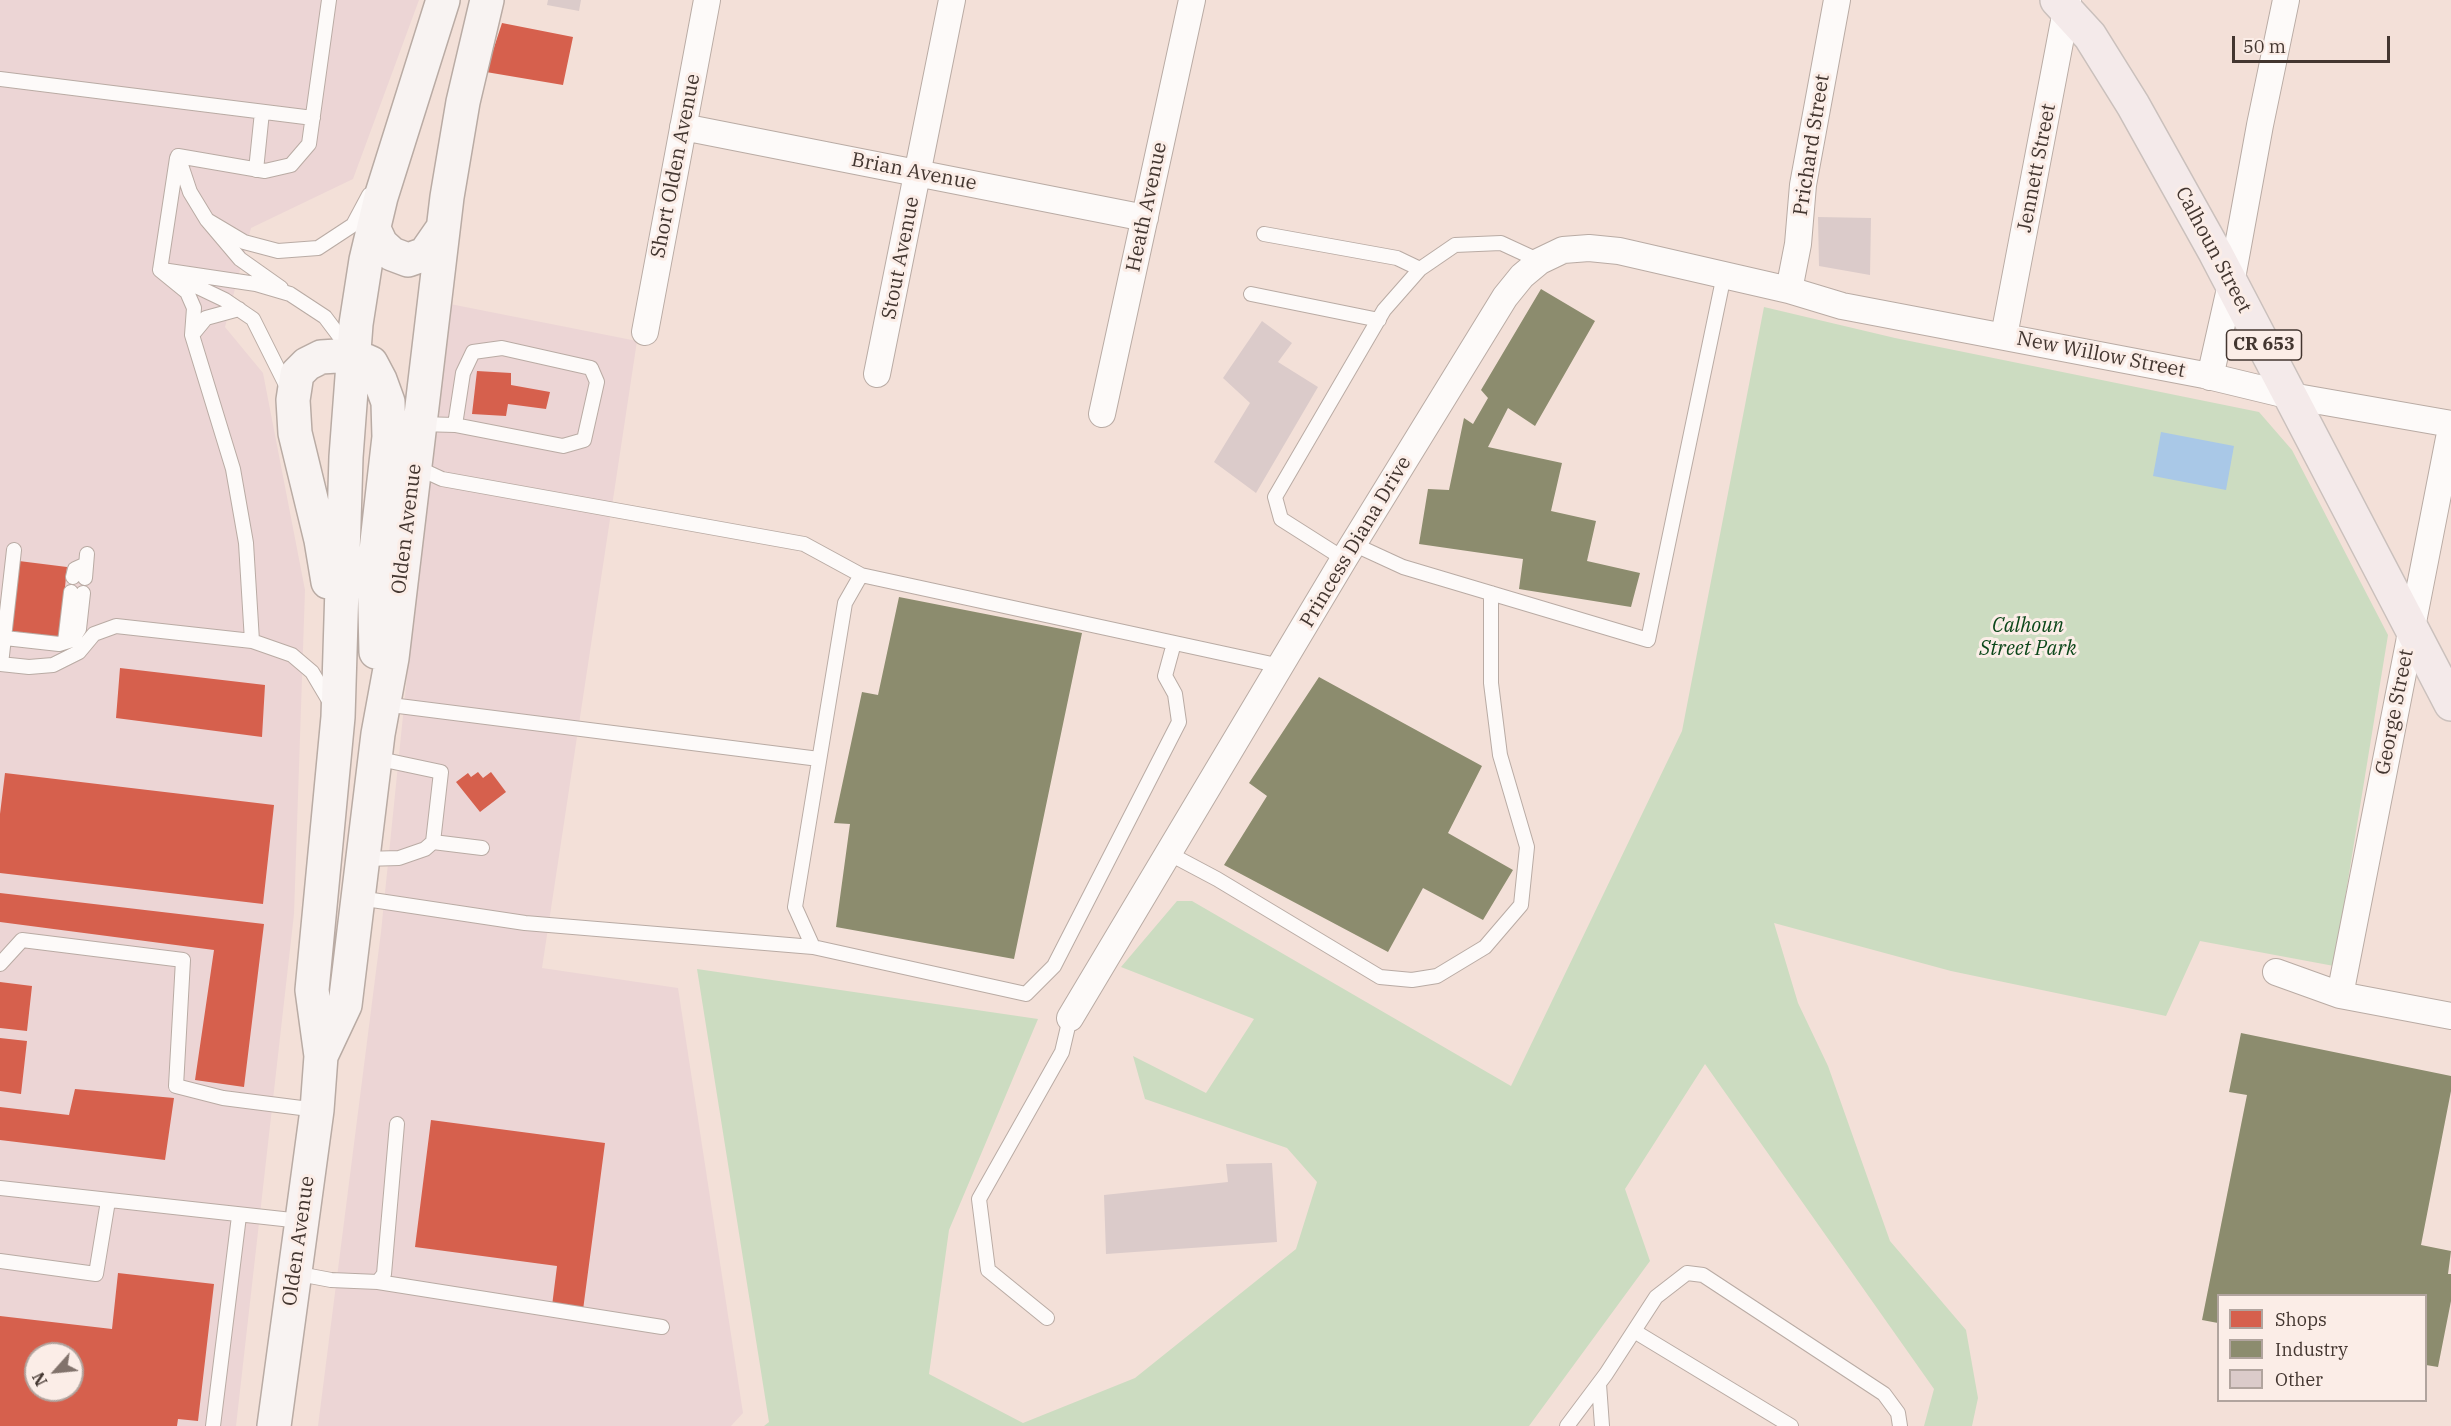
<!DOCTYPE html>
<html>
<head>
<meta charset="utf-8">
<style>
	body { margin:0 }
	#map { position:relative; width:2451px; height:1426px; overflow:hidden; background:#f3e0d8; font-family:"IBM Plex Serif",serif }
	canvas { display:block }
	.legend { position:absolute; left:2217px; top:1294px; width:210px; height:108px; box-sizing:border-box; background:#fbede7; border:2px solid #b1a49e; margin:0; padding:8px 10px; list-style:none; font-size:18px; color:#433630 }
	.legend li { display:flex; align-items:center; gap:12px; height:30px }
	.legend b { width:30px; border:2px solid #b1a49e }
	.north { position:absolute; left:24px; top:1342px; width:60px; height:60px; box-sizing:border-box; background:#fbede7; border:2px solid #b1a49e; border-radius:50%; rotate:243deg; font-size:16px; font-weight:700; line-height:24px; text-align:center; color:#433630 }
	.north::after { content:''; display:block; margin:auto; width:21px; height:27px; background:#81726b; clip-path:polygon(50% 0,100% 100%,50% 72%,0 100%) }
	.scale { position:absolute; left:2232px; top:36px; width:158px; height:27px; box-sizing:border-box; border:3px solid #433630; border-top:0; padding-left:8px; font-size:18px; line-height:21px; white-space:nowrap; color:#433630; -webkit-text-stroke:4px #fbede7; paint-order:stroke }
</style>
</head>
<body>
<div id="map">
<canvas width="2451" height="1426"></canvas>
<ul class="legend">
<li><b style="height:16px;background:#d6604d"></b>Shops</li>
<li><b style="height:16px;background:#8c8c6e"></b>Industry</li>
<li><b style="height:16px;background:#dbcbca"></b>Other</li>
</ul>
<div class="north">N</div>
<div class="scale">50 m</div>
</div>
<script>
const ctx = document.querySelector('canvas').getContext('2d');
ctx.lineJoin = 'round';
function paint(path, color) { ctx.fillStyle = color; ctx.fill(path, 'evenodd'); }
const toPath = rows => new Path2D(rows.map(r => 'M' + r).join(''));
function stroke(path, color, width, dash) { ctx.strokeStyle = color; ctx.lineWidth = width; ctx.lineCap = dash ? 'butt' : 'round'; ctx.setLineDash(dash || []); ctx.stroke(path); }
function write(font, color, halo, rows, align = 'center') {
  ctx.font = font + ' "IBM Plex Serif",serif'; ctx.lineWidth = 6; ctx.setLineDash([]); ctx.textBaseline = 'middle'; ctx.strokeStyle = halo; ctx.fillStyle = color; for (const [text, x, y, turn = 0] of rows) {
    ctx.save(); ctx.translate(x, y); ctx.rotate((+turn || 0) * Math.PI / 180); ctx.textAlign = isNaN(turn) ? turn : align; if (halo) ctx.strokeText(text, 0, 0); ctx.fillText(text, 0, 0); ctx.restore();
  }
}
paint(toPath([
	[0,0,419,0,353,179,251,228,225,327,263,373,305,590,294,914,236,1426,0,1426],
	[36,1354,72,1354,72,1390,36,1390],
	[445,303,637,341,542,968,678,988,743,1413,731,1426,318,1426,381,932]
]), '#ecd5d5');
paint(toPath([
	[1764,307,1895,338,2259,412,2292,450,2388,635,2334,966,2200,941,2166,1016,1951,971,1774,923,1798,1003,1828,1066,1890,1241,1966,1330,1978,1398,1972,1426,1924,1426,1934,1389,1705,1064,1625,1189,1650,1261,1529,1426,764,1426,769,1422,697,969,1038,1019,949,1230,929,1374,1023,1423,1135,1378,1296,1249,1317,1182,1287,1148,1145,1099,1133,1056,1206,1093,1254,1019,1121,967,1177,901,1192,901,1511,1086,1682,731]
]), '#ccdcc1');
paint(toPath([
	[2161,432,2234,446,2226,490,2153,476]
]), '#a9c8e7');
paint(toPath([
	[502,23,573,37,563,85,486,72],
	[477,371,511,373,511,385,550,392,546,409,508,404,506,416,472,414],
	[19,561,67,567,60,637,11,631],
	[120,668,265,685,262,737,116,718],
	[478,772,483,778,491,772,506,792,480,812,456,782,468,773,471,777],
	[5,773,274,805,263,904,0,873,0,814],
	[0,893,264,924,244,1087,195,1080,214,950,0,922],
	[0,982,32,986,27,1031,0,1028],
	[0,1038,27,1041,21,1094,0,1091],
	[75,1089,174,1098,165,1160,0,1140,0,1107,69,1115],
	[431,1120,605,1143,583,1310,552,1306,557,1266,415,1247],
	[118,1273,214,1284,198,1421,178,1419,177,1426,0,1426,0,1316,112,1329],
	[36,1354,72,1354,72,1390,36,1390]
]), '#d6604d');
paint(toPath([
	[1541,289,1595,321,1535,426,1508,408,1488,447,1562,463,1551,511,1596,521,1587,561,1640,573,1631,607,1519,589,1523,559,1419,544,1428,489,1449,490,1464,418,1473,424,1488,398,1481,390],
	[899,597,1082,633,1014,959,836,927,850,824,834,823,862,692,878,695],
	[1319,677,1482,766,1448,833,1513,870,1483,920,1423,888,1388,952,1224,865,1267,796,1249,783],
	[2241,1033,2451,1076,2451,1091,2421,1245,2451,1251,2448,1274,2451,1274,2451,1301,2438,1367,2426,1365,2426,1296,2218,1296,2218,1323,2202,1320,2247,1095,2229,1092]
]), '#8c8c6e');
paint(toPath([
	[548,0,581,0,579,11,547,5],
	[1818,217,1871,218,1870,275,1819,266],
	[1262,321,1292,343,1278,362,1318,387,1256,493,1214,462,1250,403,1223,378],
	[1272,1163,1277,1242,1106,1254,1104,1195,1228,1182,1226,1164]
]), '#dbcbca');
const lane = toPath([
	[0,79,313,118],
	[178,156,265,171,291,165,309,144,329,0],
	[178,156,190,192,207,220,240,259,281,288],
	[256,170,262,112],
	[207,220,244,242,278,251,318,248,353,225,369,195],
	[1264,234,1397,258,1420,269],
	[160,270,177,158],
	[162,270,256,284,290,294,325,317,349,349],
	[179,278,225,300,253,319,288,389],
	[1251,294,1379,320],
	[192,335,206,318,239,309],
	[420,424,455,425,563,446,584,440,597,382,591,368,502,348,473,352,463,373,455,425],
	[416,467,442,479,804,544,861,575],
	[1353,544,1403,567,1648,640,1724,275],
	[1344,559,1281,519,1275,497,1384,310,1420,269,1455,245,1501,243,1540,261],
	[73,577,75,569,86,564],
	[85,578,87,554],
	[5,638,59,644,72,640,79,629,83,593],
	[252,641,292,655,312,672,331,704],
	[65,642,71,592],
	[1174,643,1165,676,1175,694,1179,722,1054,966,1026,994,813,947,795,907,845,603,861,575,1281,666],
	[0,664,29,667,53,665,79,652,94,634,116,626,252,641,246,543,233,469,192,335,194,308,187,292,160,270],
	[1,664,14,550],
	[383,704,819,759],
	[375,758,441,772,433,842],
	[1168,853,1217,879,1380,977,1412,980,1437,976,1485,947,1521,905,1527,847,1500,755,1491,683,1491,593],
	[364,859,399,858,425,849,433,842,482,848],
	[359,898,525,923,813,947],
	[0,964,22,940,183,960,176,1086,223,1098,317,1110],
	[0,1188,301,1221],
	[0,1261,96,1274,108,1201],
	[294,1273,331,1280,378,1282,384,1274,397,1124],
	[378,1282,662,1327],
	[1047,1318,988,1270,979,1199,1062,1052,1070,1018],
	[1634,1331,1791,1426],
	[1599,1384,1602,1426],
	[213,1426,239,1216],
	[1567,1426,1606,1374,1656,1297,1687,1273,1703,1275,1884,1394,1898,1413,1900,1426]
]);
const street = toPath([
	[683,127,1145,218],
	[1789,290,1798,244,1803,185,1837,0],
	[645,332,707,0],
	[2004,336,2068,0],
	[877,374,952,0],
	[2210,377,2231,284,2260,125,2286,0],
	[1102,414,1192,0],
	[2276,972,2340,995,2451,1016],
	[2340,995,2451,428],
	[1070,1018,1344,559,1505,297,1522,276,1540,261,1563,250,1589,248,1619,251,1789,290,1842,306,2204,375,2291,396,2451,424]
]);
const secondary = toPath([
	[374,229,381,244,392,254,408,260,425,254,443,228],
	[328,582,321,540,295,433,293,400,297,374,307,364,321,357,353,355,371,363,380,380,388,402,389,437,374,568,376,652],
	[321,1056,345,1005,378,734,392,658,447,197,463,102,487,0],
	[274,1426,317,1110,321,1056,312,990,338,717,346,457,356,324,366,260,381,197,443,0]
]);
const primary = toPath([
	[2057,0,2090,36,2133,105,2215,252,2451,704]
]);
stroke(lane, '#b9aba4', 16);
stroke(street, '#b9aba4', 28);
stroke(secondary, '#b9aba4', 36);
stroke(primary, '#cac0bc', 36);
stroke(lane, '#fdfaf9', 14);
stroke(street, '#fdfaf9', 26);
stroke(secondary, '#f8f3f2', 33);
stroke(primary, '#f4eaea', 33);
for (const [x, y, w] of [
	[2264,345,75]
]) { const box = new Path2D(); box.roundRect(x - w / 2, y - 15, w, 30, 4.5); ctx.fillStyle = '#fbede7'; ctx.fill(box); stroke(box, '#433630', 1.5); }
write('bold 18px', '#433630', null, [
	["CR 653",2264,345]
]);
write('20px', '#433630', '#fbede7', [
	["Prichard Street",1812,145,-81],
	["Short Olden Avenue",676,166,-79],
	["Jennett Street",2037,168,-79],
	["Brian Avenue",914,172,11],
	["Heath Avenue",1147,207,-78],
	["Calhoun Street",2213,250,62],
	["Stout Avenue",901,258,-79],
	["New Willow Street",2101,355,11],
	["Olden Avenue",407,529,-83],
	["Princess Diana Drive",1356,542,-59],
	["George Street",2395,712,-79],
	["Olden Avenue",299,1241,-82]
]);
write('italic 20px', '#0c471a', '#fbede7', [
	["Calhoun",2028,626],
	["Street Park",2028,649]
]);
</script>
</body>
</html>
